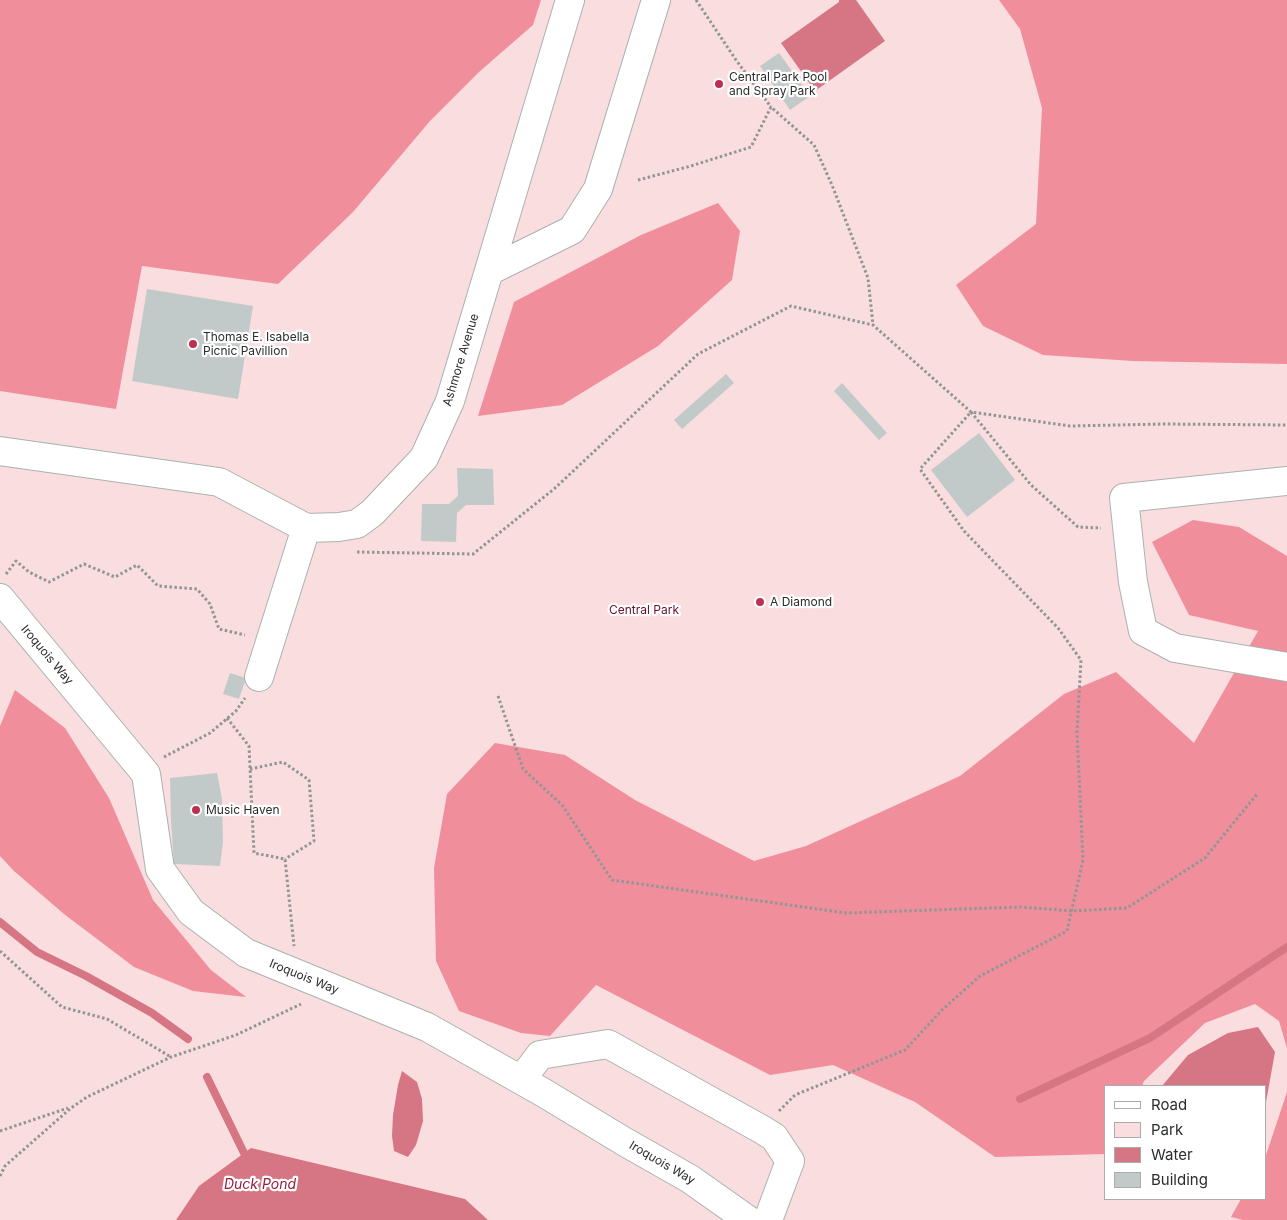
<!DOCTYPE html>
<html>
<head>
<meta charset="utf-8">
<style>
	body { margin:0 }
	#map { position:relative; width:1287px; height:1220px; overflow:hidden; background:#eef6f5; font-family:Inter,sans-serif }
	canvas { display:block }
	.legend { position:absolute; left:1104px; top:1085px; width:162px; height:115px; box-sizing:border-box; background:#fff; border:1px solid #aaabab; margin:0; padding:6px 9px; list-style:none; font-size:15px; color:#2a2d2c }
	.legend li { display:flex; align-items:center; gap:10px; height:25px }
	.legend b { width:25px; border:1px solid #aaabab }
</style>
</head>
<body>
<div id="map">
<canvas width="1287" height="1220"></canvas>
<ul class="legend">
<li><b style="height:6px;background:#fff"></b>Road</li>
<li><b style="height:14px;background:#fadddf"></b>Park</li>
<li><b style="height:14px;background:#d67684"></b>Water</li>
<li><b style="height:14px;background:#c2cac9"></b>Building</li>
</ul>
</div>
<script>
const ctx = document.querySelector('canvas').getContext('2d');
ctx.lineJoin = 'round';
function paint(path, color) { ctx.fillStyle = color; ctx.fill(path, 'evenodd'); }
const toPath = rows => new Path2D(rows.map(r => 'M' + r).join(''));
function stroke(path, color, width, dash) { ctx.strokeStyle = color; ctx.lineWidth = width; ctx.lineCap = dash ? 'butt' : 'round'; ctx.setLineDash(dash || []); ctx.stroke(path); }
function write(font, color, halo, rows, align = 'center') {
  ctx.font = font + ' Inter,sans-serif'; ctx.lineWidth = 4.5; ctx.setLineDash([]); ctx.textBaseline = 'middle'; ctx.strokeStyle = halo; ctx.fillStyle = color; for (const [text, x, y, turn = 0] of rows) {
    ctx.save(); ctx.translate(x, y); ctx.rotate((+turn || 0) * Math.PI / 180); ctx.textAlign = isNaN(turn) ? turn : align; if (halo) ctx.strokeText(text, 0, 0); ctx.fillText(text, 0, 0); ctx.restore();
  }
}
paint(toPath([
	[0,0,1287,0,1287,1220,0,1220],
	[1106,1086,1266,1086,1266,1199,1106,1199]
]), '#fadddf');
paint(toPath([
	[0,0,541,0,533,25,479,72,430,121,353,212,278,284,142,266,116,409,0,391],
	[999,0,1287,0,1287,364,1133,361,1043,355,983,326,956,285,1036,224,1042,108,1020,29],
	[718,203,740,231,732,280,658,346,562,405,478,416,514,302,641,235],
	[1193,520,1239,527,1287,556,1287,1048,1279,1021,1255,1004,1205,1023,1144,1081,1142,1086,1106,1086,1106,1154,995,1157,915,1102,833,1065,770,1075,596,985,550,1036,521,1033,459,1011,436,961,434,868,447,794,495,743,565,755,635,800,754,861,806,846,960,776,1064,694,1116,672,1194,743,1258,631,1189,615,1152,542],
	[15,690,65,728,109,798,153,900,211,970,246,997,193,991,134,967,64,914,14,871,0,856,0,726],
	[1287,1092,1287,1220,1243,1220,1231,1217,1241,1199,1266,1199,1266,1155]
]), '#f18e9c');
paint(toPath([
	[839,0,856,0,885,41,815,91,781,43,839,2],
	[1258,1027,1275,1052,1266,1102,1266,1086,1162,1086,1188,1055,1228,1033],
	[402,1071,417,1082,422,1099,423,1121,416,1145,408,1157,394,1151,392,1136,393,1115,398,1085],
	[251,1148,465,1199,488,1220,176,1220,199,1186]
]), '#d67684');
stroke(toPath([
	[0,922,37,952,86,976,152,1013,188,1039],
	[207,1077,244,1153],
	[1020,1099,1150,1038,1287,947]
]), '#d67684', 8);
paint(toPath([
	[779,53,810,96,790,110,760,66],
	[147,289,253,306,238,399,132,381],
	[726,374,734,383,682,429,674,420],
	[842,383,887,433,879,440,834,391],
	[979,433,1015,480,967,517,931,470],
	[457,468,493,469,494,505,466,505,457,513,456,542,421,541,422,504,449,504,458,496],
	[230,673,246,678,239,699,223,694],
	[217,773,222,799,223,842,220,866,174,864,171,821,170,778]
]), '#c2cac9');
const minor = toPath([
	[489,271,572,230,598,189,656,0],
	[0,451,219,482,306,528],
	[1287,481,1124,498,1133,582,1143,631,1175,648,1287,667],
	[0,598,146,774,160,869,191,912,246,953,427,1027,544,1093,625,1142,690,1179,748,1220],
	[259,677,306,528,339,527,357,524,372,513,424,458,450,401,570,0],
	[521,1080,540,1055,608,1044,761,1129,774,1137,790,1161,768,1220]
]);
stroke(minor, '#aab2b1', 30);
stroke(toPath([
	[696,0,736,60,771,107],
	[638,180,691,166,751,147,771,107,814,145,832,185,868,278,873,325],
	[357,552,473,554,554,489,698,354,791,306,873,325,971,412,1070,426,1164,424,1287,425],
	[6,574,16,561,29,572,49,582,84,564,115,577,137,565,158,586,197,589,210,604,219,629,245,635],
	[498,696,523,769,562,805,612,880,846,913,1021,907,1072,911,1127,908,1205,858,1257,794],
	[227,718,249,746,254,853,285,859,294,946],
	[164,757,210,733,236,711,245,698],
	[250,769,283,762,309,780,314,841,285,859],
	[0,951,62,1007,107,1019,171,1057],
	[779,1111,795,1095,905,1050,942,1010,980,976,1067,931,1083,860,1077,732,1081,660,1058,628,964,531,920,469,971,412,1031,485,1078,527,1101,528],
	[0,1131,68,1108],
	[0,1176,5,1166,71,1108,87,1097,171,1057,236,1035,301,1004]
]), '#919695', 3, [2.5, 2.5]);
stroke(minor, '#fff', 28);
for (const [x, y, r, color] of [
	[719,84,5,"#be2e52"],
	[193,344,5,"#be2e52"],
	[760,602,5,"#be2e52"],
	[196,810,5,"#be2e52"]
]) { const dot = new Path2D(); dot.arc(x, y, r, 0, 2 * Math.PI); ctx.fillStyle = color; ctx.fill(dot); stroke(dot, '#fff', 2); }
write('12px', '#2a2d2c', '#fff', [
	["Central Park Pool",729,77],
	["and Spray Park",729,91],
	["Thomas E. Isabella",203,337],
	["Picnic Pavillion",203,351],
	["A Diamond",770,602],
	["Music Haven",206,810]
], 'left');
write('12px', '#2a2d2c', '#fff', [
	["Ashmore Avenue",461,360,-73],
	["Iroquois Way",47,655,50],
	["Iroquois Way",304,977,22],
	["Iroquois Way",662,1163,30]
]);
write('12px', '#670f27', '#fff', [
	["Central Park",644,610]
]);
write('italic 14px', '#921f3c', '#fff', [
	["Duck Pond",260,1185]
]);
</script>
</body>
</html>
